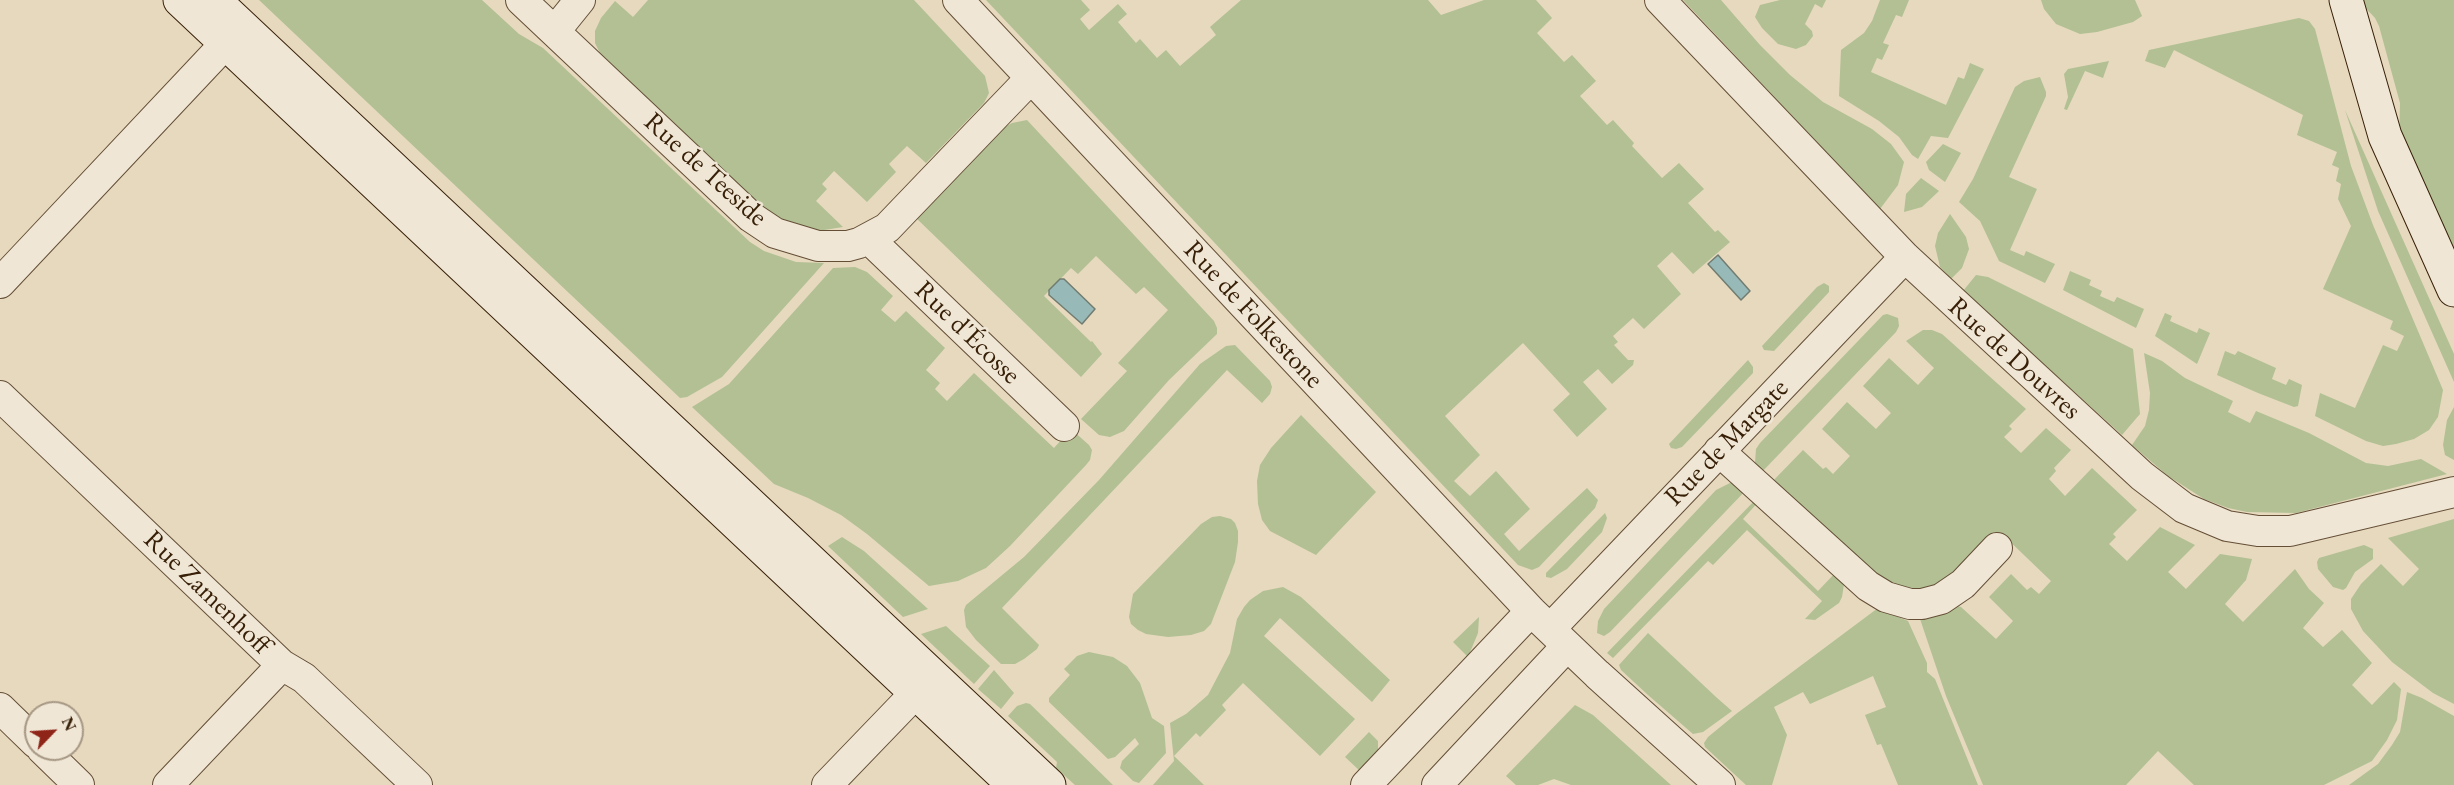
<!DOCTYPE html>
<html>
<head>
<meta charset="utf-8">
<style>
	body { margin:0 }
	#map { position:relative; width:2454px; height:785px; overflow:hidden; background:#e6d9be; font-family:"EB Garamond",serif }
	canvas { display:block }
	.north { position:absolute; left:24px; top:701px; width:60px; height:60px; box-sizing:border-box; background:#efe6d5; border:2px solid #a69783; border-radius:50%; rotate:65deg; font-size:16px; font-weight:700; line-height:24px; text-align:center; color:#382008 }
	.north::after { content:''; display:block; margin:auto; width:21px; height:27px; background:#8f2418; clip-path:polygon(50% 0,100% 100%,50% 72%,0 100%) }
</style>
</head>
<body>
<div id="map">
<canvas width="2454" height="785"></canvas>
<div class="north">N</div>
</div>
<script>
const ctx = document.querySelector('canvas').getContext('2d');
ctx.lineJoin = 'round';
function paint(path, color) { ctx.fillStyle = color; ctx.fill(path, 'evenodd'); }
const toPath = rows => new Path2D(rows.map(r => 'M' + r).join(''));
function stroke(path, color, width, dash) { ctx.strokeStyle = color; ctx.lineWidth = width; ctx.lineCap = dash ? 'butt' : 'round'; ctx.setLineDash(dash || []); ctx.stroke(path); }
function write(font, color, halo, rows, align = 'center') {
  ctx.font = font + ' "EB Garamond",serif'; ctx.lineWidth = 5; ctx.setLineDash([]); ctx.textBaseline = 'middle'; ctx.strokeStyle = halo; ctx.fillStyle = color; for (const [text, x, y, turn = 0] of rows) {
    ctx.save(); ctx.translate(x, y); ctx.rotate((+turn || 0) * Math.PI / 180); ctx.textAlign = isNaN(turn) ? turn : align; if (halo) ctx.strokeText(text, 0, 0); ctx.fillText(text, 0, 0); ctx.restore();
  }
}
paint(toPath([
	[259,0,482,0,519,34,543,48,750,242,764,251,796,262,824,263,722,377,687,397,680,398],
	[648,0,914,0,985,76,989,93,984,103,926,163,907,146,889,164,896,172,867,202,834,171,822,184,827,189,816,201,843,227,824,230,809,230,787,223,759,206,600,53,595,43,595,31,601,18,615,1,633,17],
	[986,0,1081,0,1090,10,1080,19,1089,30,1118,4,1127,14,1118,22,1136,43,1140,39,1157,58,1166,50,1180,66,1216,35,1210,27,1241,0,1428,0,1441,15,1484,0,1536,0,1552,18,1537,33,1564,62,1572,55,1596,81,1580,96,1607,125,1613,120,1634,143,1632,146,1662,178,1679,163,1704,189,1688,203,1715,232,1718,230,1730,242,1693,274,1672,252,1657,266,1681,294,1644,329,1633,318,1613,336,1618,342,1614,345,1628,360,1634,360,1633,365,1612,384,1598,369,1583,382,1607,409,1577,437,1553,410,1570,394,1523,343,1445,416,1480,455,1454,481,1470,496,1496,471,1530,509,1504,534,1519,551,1587,488,1598,500,1595,508,1539,567,1532,570,1518,565],
	[1683,0,1721,0,1760,45,1790,75,1823,102,1872,129,1891,144,1904,162,1898,185,1880,209],
	[1780,0,1826,0,1822,8,1815,4,1805,24,1812,31,1813,36,1806,45,1796,49,1778,44,1762,28,1755,17,1760,5],
	[1880,0,1909,0,1902,17,1896,15,1883,43,1889,45,1882,60,1877,58,1871,72,1946,105,1958,77,1964,79,1970,63,1984,69,1948,138,1931,136,1918,159,1912,155,1899,137,1879,121,1839,96,1841,50,1864,33,1872,21],
	[2041,0,2135,0,2142,16,2133,22,2097,32,2080,34,2056,24,2044,9],
	[2358,0,2454,0,2454,266,2399,141,2400,103,2379,26,2375,18],
	[2299,18,2309,21,2315,29,2351,166,2373,225,2443,390,2438,417,2429,430,2414,439,2396,444,2383,446,2366,441,2315,416,2320,393,2355,408,2383,345,2397,351,2404,336,2390,329,2393,321,2323,289,2351,226,2338,199,2341,184,2336,181,2339,168,2332,165,2337,152,2297,135,2303,115,2174,50,2165,68,2145,61,2149,50],
	[2109,61,2103,78,2085,71,2067,110,2064,109,2068,97,2064,74,2068,69],
	[2040,77,2046,92,2046,96,2009,177,2037,189,2010,250,2024,256,2026,251,2055,264,2045,283,1999,261,1980,221,1959,202,1973,179,2015,87,2024,81],
	[2345,110,2454,354,2454,382,2378,211],
	[1027,120,1214,321,1217,328,1217,334,1169,380,1124,431,1110,437,1099,435,1081,419,1127,371,1118,363,1168,310,1144,287,1136,294,1096,256,1078,274,1071,268,1044,296,1091,342,1092,341,1102,354,1081,377,915,217,1003,128,1012,123],
	[1943,144,1961,153,1945,182,1929,170,1926,162],
	[1921,178,1939,191,1922,207,1904,212,1906,194],
	[1950,214,1966,237,1969,249,1962,268,1951,279,1940,267,1935,246,1938,233],
	[855,267,867,272,893,296,881,310,895,322,906,311,945,348,926,370,940,383,935,389,947,401,974,373,1054,448,1071,429,1089,445,1092,450,1090,460,1086,465,1010,546,986,568,958,581,929,586,867,534,841,515,808,498,774,484,692,407,729,384,833,268],
	[2070,271,2091,280,2089,285,2102,291,2100,296,2114,302,2117,297,2144,309,2136,328,2063,290],
	[1976,275,1988,277,2133,349,2140,414,2122,435,1963,291],
	[1824,283,1829,286,1829,292,1774,351,1764,350,1762,346,1817,287],
	[2165,313,2172,316,2170,321,2197,333,2199,328,2210,333,2197,364,2155,336],
	[1887,314,1898,318,1899,326,1896,332,1760,474,1755,463,1756,449,1760,443,1883,315],
	[1923,330,1932,330,1942,334,2026,409,2009,426,2012,429,2004,437,2021,453,2046,428,2071,450,2054,468,2056,471,2049,479,2065,496,2092,468,2137,510,2113,534,2116,537,2109,544,2127,561,2160,527,2195,545,2168,572,2186,589,2220,554,2252,559,2246,580,2225,604,2243,622,2295,569,2309,589,2324,603,2303,628,2323,647,2342,630,2372,663,2352,685,2372,705,2394,682,2401,689,2397,720,2387,740,2372,761,2324,785,2194,785,2158,751,2126,785,1983,785,1946,696,1920,619,1954,605,1961,607,1996,639,2013,621,1989,597,2011,574,2027,590,2031,587,2039,594,2051,581,2000,532,1946,588,1896,591,1769,485,1803,450,1823,469,1826,467,1833,474,1850,456,1822,429,1847,402,1876,429,1891,413,1863,386,1889,358,1918,385,1934,368,1906,341],
	[1235,345,1270,381,1272,387,1270,394,1262,403,1227,370,1002,608,1039,645,1037,649,1024,659,1015,664,1001,664,976,640,966,627,964,610,966,605,1024,557,1099,480,1200,364,1226,346],
	[2225,351,2235,355,2238,351,2276,368,2272,379,2286,385,2289,379,2302,385,2298,406,2294,407,2258,393,2217,375],
	[2144,353,2162,361,2185,378,2233,401,2228,412,2250,423,2256,411,2309,433,2366,463,2388,466,2421,459,2447,474,2296,513,2247,512,2228,508,2204,499,2168,476,2132,445,2145,426,2149,410,2150,393],
	[1748,360,1753,367,1753,373,1682,447,1676,449,1671,448,1669,444],
	[2454,407,2454,460,2445,455,2443,445,2447,420],
	[1301,415,1376,492,1316,555,1270,531,1262,520,1258,504,1257,481,1260,465,1271,448],
	[1732,482,1748,488,1610,632,1604,636,1597,633,1598,621,1604,609,1716,490],
	[1758,497,1760,500,1743,519,1818,591,1837,571,1844,584,1842,597,1839,603,1815,620,1805,619,1822,601,1747,530,1713,565,1708,561,1613,658,1607,653],
	[1605,513,1607,518,1602,532,1567,569,1551,578,1546,577,1546,573],
	[1220,516,1231,519,1235,523,1238,531,1238,542,1235,562,1211,624,1204,631,1191,635,1168,637,1146,634,1138,630,1131,624,1129,617,1133,594,1201,524,1212,517],
	[2454,519,2454,704,2433,693,2392,662,2363,631,2351,609,2351,599,2361,584,2381,564,2403,586,2419,569,2388,538],
	[842,537,864,551,928,609,903,617,828,546],
	[2364,545,2373,549,2373,559,2355,572,2346,588,2343,590,2333,587,2318,569,2317,562,2319,558],
	[1283,587,1301,597,1313,608,1390,680,1372,702,1280,618,1264,636,1355,719,1320,756,1243,683,1222,705,1226,710,1200,737,1196,733,1174,756,1204,785,1153,785,1174,761,1170,723,1186,714,1208,695,1230,653,1237,619,1244,607,1250,600,1263,591],
	[1878,608,1908,621,1927,663,1927,672,1935,679,1978,785,1898,785,1881,744,1877,745,1865,715,1886,707,1873,676,1810,704,1803,692,1774,707,1787,735,1772,785,1746,785,1705,747,1704,743,1708,737,1736,714],
	[1479,617,1478,633,1468,657,1453,642],
	[946,626,990,666,974,684,921,634],
	[1648,633,1716,697,1732,711,1703,732,1693,734,1648,695,1621,670,1619,665],
	[1089,652,1113,657,1127,666,1140,683,1152,718,1164,726,1166,753,1139,783,1133,781,1120,768,1122,761,1139,744,1135,738,1115,757,1108,759,1049,702,1049,698,1070,675,1064,669,1077,656],
	[994,670,1014,693,1001,709,978,689],
	[2407,692,2422,698,2454,716,2454,785,2349,785,2378,764,2392,745,2400,732],
	[1026,703,1030,704,1113,785,1075,785,1056,768,1057,762,1008,716,1017,706],
	[1575,705,1593,715,1671,785,1571,785,1554,779,1538,785,1516,785,1506,776],
	[1369,732,1378,741,1378,751,1361,772,1345,757]
]), '#b2c094');
const water = toPath([
	[1718,255,1750,291,1741,300,1708,264,1718,255],
	[1060,279,1064,279,1095,309,1082,324,1049,295,1049,290,1060,279]
]);
paint(water, '#97b9b7');
stroke(water, '#717c71', 1.5);
const street = toPath([
	[521,0,751,217,775,233,818,246,848,246,859,243,887,228,1031,78],
	[958,0,1531,611,1597,674,1720,785],
	[1660,0,1905,257,2142,476,2184,508,2227,526,2258,531,2290,531,2454,492],
	[555,31,580,0],
	[869,239,1064,426],
	[0,283,242,26],
	[0,396,282,665,304,678,417,785],
	[1719,451,1868,586,1886,597,1910,604,1922,604,1941,599,1963,584,1997,548],
	[1550,629,1905,257],
	[0,708,36,743],
	[42,749,79,785],
	[168,785,282,665],
	[827,785,932,676],
	[1366,785,1531,611],
	[1437,785,1567,646]
]);
const secondary = toPath([
	[180,0,1014,785],
	[214,0,1049,785],
	[2346,0,2385,136,2454,290]
]);
stroke(street, '#644e36', 32);
stroke(secondary, '#382008', 35);
stroke(street, '#efe6d5', 30);
stroke(secondary, '#efe6d5', 33);
write('27px', '#382008', '#efe6d5', [
	["Rue de Teeside",705,170,42],
	["Rue de Folkestone",1253,315,47],
	["Rue d'Écosse",967,333,44],
	["Rue de Douvres",2014,359,42],
	["Rue de Margate",1727,443,-46],
	["Rue Zamenhoff",207,593,44]
]);
</script>
</body>
</html>
